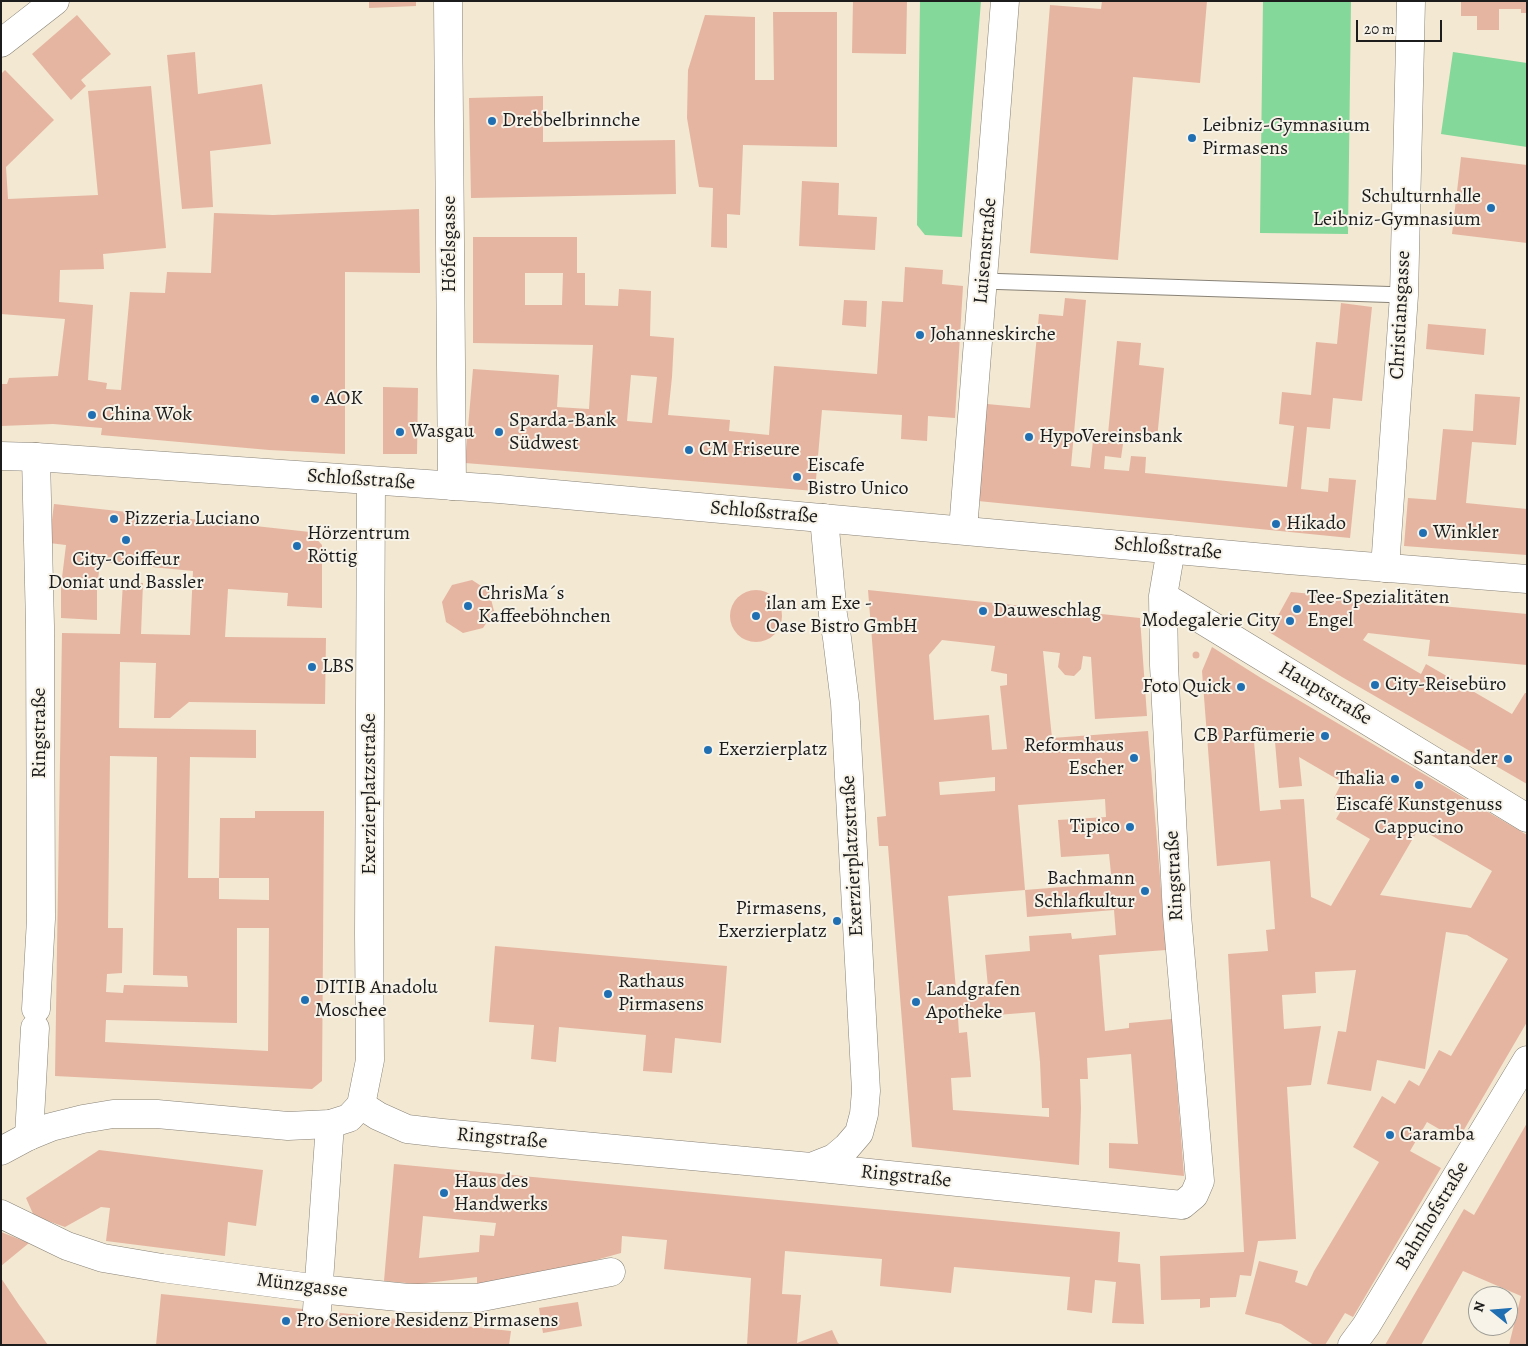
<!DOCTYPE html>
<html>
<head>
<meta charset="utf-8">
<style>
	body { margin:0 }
	#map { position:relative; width:1528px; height:1346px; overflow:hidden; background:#f3e8d2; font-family:Alegreya,serif }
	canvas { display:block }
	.frame { position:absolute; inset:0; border:2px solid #1c1c1c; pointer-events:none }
	.north { position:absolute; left:1468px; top:1286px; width:50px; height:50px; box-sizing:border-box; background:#f7f3e8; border:1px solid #9f9d96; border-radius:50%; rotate:287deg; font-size:14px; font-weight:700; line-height:20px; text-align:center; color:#1c1c1c }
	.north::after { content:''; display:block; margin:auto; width:18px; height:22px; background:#1f6fb2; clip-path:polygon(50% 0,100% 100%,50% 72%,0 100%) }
	.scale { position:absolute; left:1356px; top:20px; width:86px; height:22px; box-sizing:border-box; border:2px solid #1c1c1c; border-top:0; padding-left:6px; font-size:15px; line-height:18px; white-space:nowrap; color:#1c1c1c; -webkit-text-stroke:4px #f7f3e8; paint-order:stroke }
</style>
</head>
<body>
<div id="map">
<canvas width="1528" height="1346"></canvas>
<div class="frame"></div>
<div class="north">N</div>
<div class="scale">20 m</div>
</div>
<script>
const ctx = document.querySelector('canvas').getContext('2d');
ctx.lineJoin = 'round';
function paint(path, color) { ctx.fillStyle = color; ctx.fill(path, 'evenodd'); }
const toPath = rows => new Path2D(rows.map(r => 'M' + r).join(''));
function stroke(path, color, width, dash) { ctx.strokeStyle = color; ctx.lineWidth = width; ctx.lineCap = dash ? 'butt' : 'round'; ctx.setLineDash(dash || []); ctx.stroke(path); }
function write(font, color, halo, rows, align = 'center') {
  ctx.font = font + ' Alegreya,serif'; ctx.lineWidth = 4; ctx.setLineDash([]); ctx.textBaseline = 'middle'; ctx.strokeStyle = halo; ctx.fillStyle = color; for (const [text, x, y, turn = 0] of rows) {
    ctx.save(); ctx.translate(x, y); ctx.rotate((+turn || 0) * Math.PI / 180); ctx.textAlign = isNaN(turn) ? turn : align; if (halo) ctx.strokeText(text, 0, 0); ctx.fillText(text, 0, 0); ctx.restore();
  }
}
paint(toPath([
	[920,1,981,1,962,237,925,235,917,225],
	[1263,1,1351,1,1348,234,1260,233],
	[1453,52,1527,63,1527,147,1441,134]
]), '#84d899');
paint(toPath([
	[369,1,416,1,416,6,369,8],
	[853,1,907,1,906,54,852,53],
	[1102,1,1207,1,1200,83,1133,77,1118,260,1030,253,1050,5,1101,9],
	[1461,1,1527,1,1527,13,1521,13,1521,9,1499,9,1499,30,1477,30,1477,16,1461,16],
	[773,12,837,12,837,147,743,145,740,215,727,214,727,248,711,247,713,188,699,187,687,118,688,70,705,15,755,17,755,80,774,80],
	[77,15,111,54,81,80,86,86,71,100,32,54],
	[195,52,198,94,262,84,271,144,210,151,213,207,182,209,167,55],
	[5,70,54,120,6,167,8,199,98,195,88,91,151,86,166,248,103,254,104,269,60,270,59,302,93,305,88,380,107,383,106,389,121,390,130,292,165,293,167,272,211,273,214,213,273,215,419,209,420,273,345,272,345,454,269,450,101,435,102,428,53,424,1,426,1,384,7,384,9,378,58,376,65,319,1,314,1,74],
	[543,96,543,142,675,140,676,194,471,198,469,98],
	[1461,157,1527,165,1527,243,1452,234],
	[802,181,839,183,838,215,877,217,875,250,799,246],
	[473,237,577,237,577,273,585,273,585,305,618,306,619,289,651,291,650,336,674,338,672,377,668,415,730,420,729,431,769,435,774,366,877,374,882,301,903,302,905,267,943,270,942,284,963,286,955,418,928,416,927,441,901,439,902,415,822,410,815,491,465,463,473,369,559,375,557,407,589,409,593,345,473,343],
	[525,273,563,273,562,305,525,305],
	[631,375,657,377,652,423,627,421],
	[1065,298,1086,300,1071,466,1090,468,1093,441,1123,444,1121,458,1105,456,1104,469,1129,471,1131,456,1146,457,1145,473,1287,487,1294,426,1279,424,1282,392,1311,395,1316,342,1337,344,1341,303,1372,307,1362,401,1333,398,1330,429,1307,427,1301,489,1328,492,1329,478,1356,480,1350,538,978,501,987,404,1030,408,1039,314,1063,316],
	[844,300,867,301,866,327,842,325],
	[1428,324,1486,329,1484,355,1426,349],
	[1117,341,1141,343,1139,365,1164,368,1157,439,1108,434],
	[383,387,418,388,417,454,383,454],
	[1475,394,1520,397,1516,445,1472,442,1466,503,1527,509,1527,555,1404,546,1408,498,1436,500,1443,429,1473,431],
	[54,504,310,532,322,545,322,608,287,606,288,593,228,589,225,637,326,638,325,704,189,702,170,718,154,718,156,663,120,662,119,728,256,730,256,758,190,757,188,878,219,878,219,899,269,900,269,878,219,878,220,818,255,818,255,811,324,811,322,1081,312,1089,55,1076,62,633,120,634,123,582,143,583,141,634,190,635,193,571,100,562,97,590,97,620,61,618,61,586,66,545,49,543],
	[110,756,157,757,153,975,187,976,188,987,124,985,123,993,106,992,107,974,122,973,123,928,108,928],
	[237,928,269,928,268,1051,105,1042,106,1020,237,1023],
	[472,580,489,591,494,611,483,628,463,633,446,622,442,602,452,585],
	[868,590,1140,618,1147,716,1095,719,1091,657,1083,656,1081,669,1074,676,1065,675,1058,667,1060,653,1043,651,1052,738,1148,731,1166,950,1099,955,1103,1007,1105,1031,1129,1028,1129,1023,1172,1019,1184,1176,1109,1168,1109,1143,1138,1144,1131,1054,1087,1058,1088,1079,1080,1079,1081,1108,1079,1165,912,1147,888,846,879,846,877,817,886,816],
	[942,640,995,646,991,671,1007,674,1007,685,1000,686,1007,749,992,750,989,715,934,720,929,655],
	[995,777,995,791,940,795,939,782],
	[1105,799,1106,817,1058,820,1061,857,1109,854,1112,883,1025,890,1027,917,1114,910,1116,935,1072,939,1071,933,1029,936,1030,951,985,955,988,987,956,990,948,896,1025,890,1018,805],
	[1035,1012,1040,1062,1042,1108,1049,1108,1049,1117,953,1110,951,1078,971,1077,967,1032,959,1033,958,1018],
	'730 616a26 26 0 1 1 52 0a26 26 0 1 1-52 0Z',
	[1291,592,1527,614,1527,665,1428,656,1430,640,1368,633,1363,640,1421,674,1426,664,1512,714,1525,693,1527,693,1527,784,1342,677,1269,632],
	[1212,647,1261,678,1527,835,1527,1022,1458,1140,1427,1122,1410,1151,1441,1168,1353,1317,1345,1313,1325,1345,1314,1345,1281,1324,1245,1314,1259,1261,1298,1271,1295,1282,1307,1286,1314,1271,1379,1162,1353,1147,1382,1096,1395,1104,1409,1080,1419,1086,1439,1050,1451,1056,1508,959,1467,935,1446,932,1425,1069,1377,1060,1371,1091,1327,1084,1338,1031,1346,1032,1356,970,1315,972,1316,993,1282,995,1284,1029,1321,1026,1311,1085,1287,1087,1296,1239,1258,1241,1251,1276,1240,1275,1236,1297,1210,1298,1210,1307,1200,1308,1200,1299,1161,1300,1160,1256,1244,1252,1228,954,1268,951,1266,930,1275,929,1270,861,1217,866,1202,671],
	[1253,730,1275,742,1279,788,1302,786,1299,757,1342,782,1334,798,1345,804,1336,819,1370,839,1331,906,1311,897,1304,799,1280,800,1281,809,1260,811],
	[1419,828,1492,871,1471,908,1380,895],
	'1192.5 655a3.5 3.5 0 1 1 7 0a3.5 3.5 0 1 1-7 0Z',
	[495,946,727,966,721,1043,675,1038,672,1073,643,1071,646,1035,559,1027,556,1062,531,1059,534,1025,489,1022],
	[1527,1123,1527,1345,1509,1345,1521,1296,1463,1271,1421,1345,1385,1345,1464,1209,1474,1215],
	[99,1150,263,1170,256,1226,228,1222,225,1256,106,1241,110,1208,101,1207,65,1227,34,1216,26,1198],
	[394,1164,1120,1232,1118,1262,1140,1264,1144,1324,1112,1323,1116,1282,1095,1280,1092,1313,1067,1310,1070,1277,954,1267,951,1293,880,1286,882,1259,785,1251,782,1294,801,1295,797,1343,832,1330,838,1343,841,1345,747,1345,751,1278,664,1269,667,1240,622,1236,621,1253,571,1267,477,1286,477,1277,418,1284,384,1281],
	[423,1216,496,1223,494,1236,480,1235,479,1252,419,1258],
	[1,1232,29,1243,1,1266],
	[1,1278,19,1305,48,1345,1,1345],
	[161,1294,511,1331,509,1345,156,1345],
	[578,1302,582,1326,543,1333,539,1308]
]), '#e5b5a1');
const lane = toPath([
	[983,281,1404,295]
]);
const street = toPath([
	[448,1,452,486],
	[36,457,40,626,41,919,36,1009],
	[963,530,1005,1],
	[1385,568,1404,295,1411,1],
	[1163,596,1527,818],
	[361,1105,378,1116,407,1129,442,1133,811,1167,1182,1205,1194,1195,1200,1181,1177,915,1164,665,1163,596,1171,549],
	[29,1136,35,1028],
	[811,1167,834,1158,847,1147,859,1133,864,1114,866,1091,845,703,837,638,833,615,824,518],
	[1,1214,67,1246,103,1258,162,1268,319,1289,408,1298,477,1298,611,1272],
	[317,1310,330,1124],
	[1352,1345,1366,1326,1527,1060]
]);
const secondary = toPath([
	[1,43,55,1],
	[1,456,36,457,499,489,1288,560,1527,579],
	[1,1151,29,1136,51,1127,83,1119,113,1114,157,1114,288,1126,330,1124,349,1118,361,1105,370,1060,369,933,371,481]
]);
stroke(lane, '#888277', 17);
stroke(street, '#888277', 29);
stroke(secondary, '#888277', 29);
stroke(lane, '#fff', 15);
stroke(street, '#fff', 28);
stroke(secondary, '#fff', 28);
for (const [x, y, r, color] of [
	[492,121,5,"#1f6fb2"],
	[1192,138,5,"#1f6fb2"],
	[1491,208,5,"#1f6fb2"],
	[920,335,5,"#1f6fb2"],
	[315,399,5,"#1f6fb2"],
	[92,415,5,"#1f6fb2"],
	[400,432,5,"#1f6fb2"],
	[499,432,5,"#1f6fb2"],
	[1029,437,5,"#1f6fb2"],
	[689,450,5,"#1f6fb2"],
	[797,477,5,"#1f6fb2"],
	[114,519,5,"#1f6fb2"],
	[1276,524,5,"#1f6fb2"],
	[1423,533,5,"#1f6fb2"],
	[126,540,5,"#1f6fb2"],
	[297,546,5,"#1f6fb2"],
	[468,606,5,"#1f6fb2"],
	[1297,609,5,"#1f6fb2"],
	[983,611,5,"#1f6fb2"],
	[756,616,5,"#1f6fb2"],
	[1290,621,5,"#1f6fb2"],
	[312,667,5,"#1f6fb2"],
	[1375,685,5,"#1f6fb2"],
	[1241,687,5,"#1f6fb2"],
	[1325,736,5,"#1f6fb2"],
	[708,750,5,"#1f6fb2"],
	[1134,758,5,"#1f6fb2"],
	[1508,759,5,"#1f6fb2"],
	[1395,779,5,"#1f6fb2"],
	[1419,785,5,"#1f6fb2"],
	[1130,827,5,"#1f6fb2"],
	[1145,891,5,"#1f6fb2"],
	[837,921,5,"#1f6fb2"],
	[608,994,5,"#1f6fb2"],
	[305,1000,5,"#1f6fb2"],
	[916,1002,5,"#1f6fb2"],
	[1390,1135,5,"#1f6fb2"],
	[444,1193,5,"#1f6fb2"],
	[286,1321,5,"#1f6fb2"]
]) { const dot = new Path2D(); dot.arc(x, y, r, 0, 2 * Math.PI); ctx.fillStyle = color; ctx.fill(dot); stroke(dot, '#f7f3e8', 2); }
write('20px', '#1c1c1c', '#f7f3e8', [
	["Drebbelbrinnche",502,121],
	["Leibniz-Gymnasium",1202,126],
	["Pirmasens",1202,149],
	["Schulturnhalle",1481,197,"right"],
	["Leibniz-Gymnasium",1481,220,"right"],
	["Johanneskirche",930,335],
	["AOK",325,399],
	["China Wok",102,415],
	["Sparda-Bank",509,421],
	["Südwest",509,444],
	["Wasgau",410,432],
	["HypoVereinsbank",1039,437],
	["CM Friseure",699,450],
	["Eiscafe",807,466],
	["Bistro Unico",807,489],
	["Pizzeria Luciano",124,519],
	["Hikado",1286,524],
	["Winkler",1433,533],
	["Hörzentrum",307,534],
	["Röttig",307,557],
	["City-Coiffeur",126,560,"center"],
	["Doniat und Bassler",126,583,"center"],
	["ChrisMa´s",478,594],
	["Kaffeeböhnchen",478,617],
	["Tee-Spezialitäten",1307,598],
	["Engel",1307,621],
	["ilan am Exe -",766,604],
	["Oase Bistro GmbH",766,627],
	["Dauweschlag",993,611],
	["Modegalerie City",1280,621,"right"],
	["LBS",322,667],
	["City-Reisebüro",1385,685],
	["Foto Quick",1231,687,"right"],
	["CB Parfümerie",1315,736,"right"],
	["Reformhaus",1124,746,"right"],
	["Escher",1124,769,"right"],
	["Exerzierplatz",718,750],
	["Santander",1498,759,"right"],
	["Thalia",1385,779,"right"],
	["Eiscafé Kunstgenuss",1419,805,"center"],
	["Cappucino",1419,828,"center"],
	["Tipico",1120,827,"right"],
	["Bachmann",1135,879,"right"],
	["Schlafkultur",1135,902,"right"],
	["Pirmasens,",827,909,"right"],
	["Exerzierplatz",827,932,"right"],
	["Rathaus",618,982],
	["Pirmasens",618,1005],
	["DITIB Anadolu",315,988],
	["Moschee",315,1011],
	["Landgrafen",926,990],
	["Apotheke",926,1013],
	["Caramba",1400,1135],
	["Haus des",454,1182],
	["Handwerks",454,1205],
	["Pro Seniore Residenz Pirmasens",296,1321]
], 'left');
write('20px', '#1c1c1c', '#f7f3e8', [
	["Höfelsgasse",450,244,-90],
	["Luisenstraße",986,251,-85],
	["Christiansgasse",1401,315,-87],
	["Schloßstraße",361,480,4],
	["Schloßstraße",764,513,5],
	["Schloßstraße",1168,549,5],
	["Hauptstraße",1325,694,31],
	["Ringstraße",40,733,-90],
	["Exerzierplatzstraße",370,794,-90],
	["Exerzierplatzstraße",853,856,-93],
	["Ringstraße",1175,876,-93],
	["Ringstraße",502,1139,5],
	["Ringstraße",906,1177,6],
	["Bahnhofstraße",1433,1216,-59],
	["Münzgasse",302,1286,7]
]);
</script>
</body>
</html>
